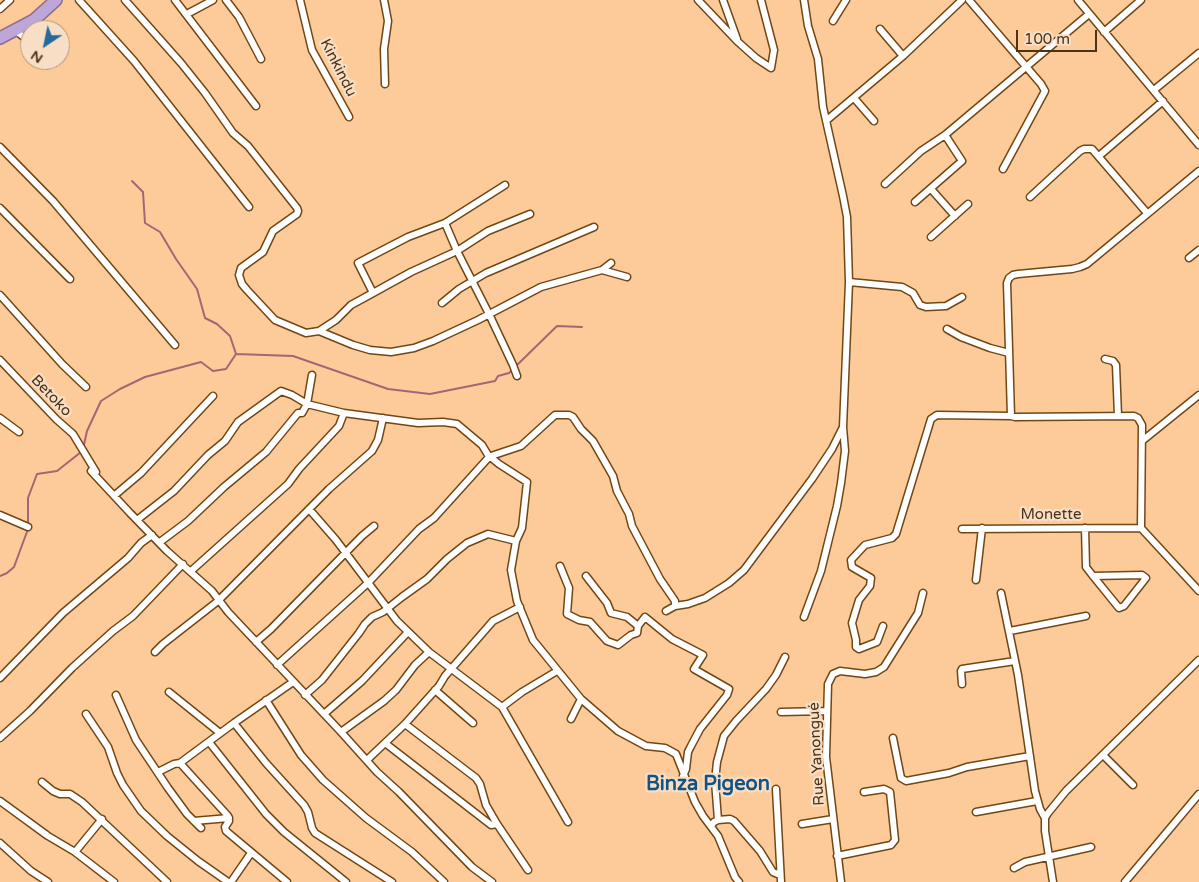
<!DOCTYPE html>
<html>
<head>
<meta charset="utf-8">
<style>
	body { margin:0 }
	#map { position:relative; width:1199px; height:882px; overflow:hidden; background:#fdcb9a; font-family:"Varela Round",sans-serif }
	canvas { display:block }
	.north { position:absolute; left:20px; top:20px; width:50px; height:50px; box-sizing:border-box; background:#f7dec5; border:1px solid #b29a80; border-radius:50%; rotate:214deg; font-size:14px; font-weight:700; line-height:20px; text-align:center; color:#4b3318 }
	.north::after { content:''; display:block; margin:auto; width:18px; height:22px; background:#25699e; clip-path:polygon(50% 0,100% 100%,50% 72%,0 100%) }
	.scale { position:absolute; left:1016px; top:30px; width:81px; height:22px; box-sizing:border-box; border:2px solid #4b3318; border-top:0; padding-left:6px; font-size:15px; line-height:18px; white-space:nowrap; color:#4b3318; -webkit-text-stroke:4px #f7dec5; paint-order:stroke }
</style>
</head>
<body>
<div id="map">
<canvas width="1199" height="882"></canvas>
<div class="north">N</div>
<div class="scale">100 m</div>
</div>
<script>
const ctx = document.querySelector('canvas').getContext('2d');
ctx.lineJoin = 'round';
const toPath = rows => new Path2D(rows.map(r => 'M' + r).join(''));
function stroke(path, color, width, dash) { ctx.strokeStyle = color; ctx.lineWidth = width; ctx.lineCap = dash ? 'butt' : 'round'; ctx.setLineDash(dash || []); ctx.stroke(path); }
function write(font, color, halo, rows, align = 'center') {
  ctx.font = font + ' "Varela Round",sans-serif'; ctx.lineWidth = 4.5; ctx.setLineDash([]); ctx.textBaseline = 'middle'; ctx.strokeStyle = halo; ctx.fillStyle = color; for (const [text, x, y, turn = 0] of rows) {
    ctx.save(); ctx.translate(x, y); ctx.rotate((+turn || 0) * Math.PI / 180); ctx.textAlign = isNaN(turn) ? turn : align; if (halo) ctx.strokeText(text, 0, 0); ctx.fillText(text, 0, 0); ctx.restore();
  }
}
stroke(toPath([
	[132,181,143,192,145,223,160,232,176,259,197,289,205,318,217,324,230,336,236,354],
	[236,354,293,356,388,389,430,394,495,381,498,376,509,373,512,370],
	[515,367,557,326,582,327],
	[83,449,87,431,101,401,120,389,145,377,201,362,213,371,226,369,236,354],
	[28,524,28,498,37,474,57,471,81,452],
	[0,576,7,573,14,567,28,529]
]), '#a46673', 2);
const minor = toPath([
	[79,0,134,61,249,207],
	[125,0,181,63,205,93,233,133,248,146,297,208,298,211,297,214,273,231,263,252,241,268,239,275,242,284,247,290,275,320,306,333,319,331,336,320,351,305,373,293,411,272,457,251,488,231,530,214],
	[175,0,256,106],
	[226,0,239,17,261,59],
	[300,0,312,50,349,117],
	[384,0,388,21,384,49,385,84],
	[698,0,737,41,756,58,771,68,774,50,761,0],
	[723,0,737,39],
	[804,0,808,26,818,59,823,107,843,196,847,217,849,282,843,427,845,451,841,483,837,506,821,571,804,617],
	[969,0,1041,84,1045,91,1003,169],
	[1078,0,1199,145],
	[0,9,10,0],
	[187,14,213,0],
	[833,21,846,0],
	[880,29,903,56],
	[16,31,30,42],
	[1104,32,1141,0],
	[43,60,47,65],
	[1154,90,1199,53],
	[854,98,874,121],
	[827,120,903,56,962,0],
	[0,147,53,201,175,345],
	[1099,156,1163,101],
	[885,184,921,151,945,135,1089,14],
	[931,189,955,216],
	[1030,197,1080,151,1084,149,1092,149,1147,213],
	[915,202,962,161,945,135],
	[0,208,70,279],
	[445,223,457,251,489,314,513,365,517,376],
	[931,237,968,204],
	[1189,258,1199,250],
	[602,270,627,277],
	[849,282,902,287,913,293,920,305,926,307,946,306,962,297],
	[373,293,358,263,408,237,445,223,505,185],
	[0,295,62,364,86,387],
	[442,303,459,289,486,273,594,227],
	[947,329,961,337,990,348,1009,353],
	[319,331,353,345,370,350,391,352,414,348,433,341,478,320,541,287,602,270,611,263],
	[1105,359,1113,361,1116,365,1118,416],
	[0,360,56,419,73,434,96,472,91,471,130,513,167,551,212,591,228,612,341,732,377,772,399,792,472,867,492,882],
	[1011,416,1007,283,1009,278,1013,275,1018,274,1072,269,1080,267,1087,264,1199,171],
	[0,418,19,432],
	[1142,441,1199,395],
	[491,456,521,446,555,415,569,415,573,417,581,429,593,441,613,476,617,491,629,514,632,526,660,579,675,601,675,606],
	[115,495,141,473,213,396],
	[309,509,336,540,397,621,429,652,502,707,568,822],
	[0,515,28,527],
	[137,520,174,491,208,455,225,441,238,422,281,391,292,395,307,404,344,413,418,423,443,422,457,424,482,445,488,455,499,464,527,482,522,528,516,541,511,570,517,601,533,640,581,699,618,731,646,746,665,748,676,754,695,802,703,816,718,836,735,877,739,882],
	[1085,528,1086,567,1093,576,1119,608,1124,606,1146,578,1142,575,1093,576],
	[962,529,1141,528],
	[160,542,188,521,224,487,266,452,298,413,302,413,307,404,312,375],
	[560,566,569,588,567,614,579,620,590,622,607,641,618,645,631,635,637,633,638,626],
	[191,571,288,484,299,469,339,426,344,413],
	[586,576,607,603,611,613,627,617,638,626,645,617,672,639,703,655,694,669,729,689,727,695,700,729,691,746,688,752,686,769,683,776],
	[976,580,982,528],
	[1001,593,1018,675,1035,791,1040,809,1045,818],
	[666,611,675,606,688,604,705,598,729,583,744,570,812,479,832,449,842,429],
	[883,626,877,642,859,649,856,647,856,640,852,623,859,600,870,586,871,578,852,567,851,560,865,545,892,538,896,534,931,419,937,415,1011,416,1015,417,1134,416,1138,418,1142,425,1141,528,1199,591],
	[1010,631,1086,616],
	[256,642,271,629,362,536,374,526],
	[155,652,163,644,218,601,329,489,372,451,378,440,383,418],
	[277,665,368,583,419,529,434,518,490,456],
	[0,678,63,613,128,558,141,543,152,535],
	[962,684,961,671,962,669,1015,661],
	[435,690,473,723],
	[169,692,220,733],
	[116,695,136,740,168,788,187,814,201,828],
	[305,695,322,680,359,633,365,624,372,617,383,612,402,597,427,579,447,559,467,543,488,534,516,541],
	[266,700,301,755,323,780,366,818,412,852,444,882],
	[502,707,522,692,557,671],
	[781,712,826,711],
	[86,714,108,747,117,773,123,785,141,811,167,836,198,861,228,882],
	[324,714,362,681,408,632],
	[571,719,581,699],
	[234,723,266,763,304,805,308,812,312,828,315,833,392,882],
	[405,724,476,778,480,784,486,805,497,824,528,870],
	[341,732,384,701,396,690,415,665,429,652],
	[0,738,30,711,72,668,113,631,133,616,183,564],
	[893,738,901,778,906,781,949,773,967,767,1030,756],
	[209,742,266,814,284,832,346,882],
	[385,743,491,825,497,824],
	[1103,755,1133,785],
	[367,760,405,724,439,686,445,676,493,621,520,607],
	[180,763,228,816,229,821,225,827,226,831,287,882],
	[158,772,174,764,180,763,234,723,293,682],
	[42,782,53,791,60,794,70,794,82,802,167,882],
	[776,789,781,882],
	[0,801,48,836,75,852,114,882],
	[976,812,1037,801],
	[718,820,715,781,717,762,724,736,736,721,766,689,776,675,785,657],
	[194,821,229,818],
	[802,824,833,819],
	[711,826,714,822,718,820,730,819,734,821,760,851,773,872,780,875],
	[0,843,31,871,48,882],
	[75,852,102,819],
	[837,856,891,845,895,840,890,792,884,789,864,792],
	[1014,868,1025,862,1091,847],
	[231,882,251,853],
	[841,882,826,757,828,684,833,674,840,671,865,674,876,672,884,667,918,613,923,593],
	[1053,882,1045,831,1045,818,1048,813,1066,791,1199,660],
	[1125,882,1199,794]
]);
const trunk = toPath([
	[0,38,34,20,56,0]
]);
stroke(minor, '#714715', 9);
stroke(trunk, '#8b708e', 14);
stroke(minor, '#fff', 6);
stroke(trunk, '#bea7d8', 11);
write('15px', '#4b3318', '#f7dec5', [
	["Kinkindu",338,68,63],
	["Betoko",51,396,46],
	["Monette",1051,515],
	["Rue Yanongué",817,754,-93]
]);
write('bold 20px', '#125382', '#f7dec5', [
	["Binza Pigeon",708,785]
]);
</script>
</body>
</html>
